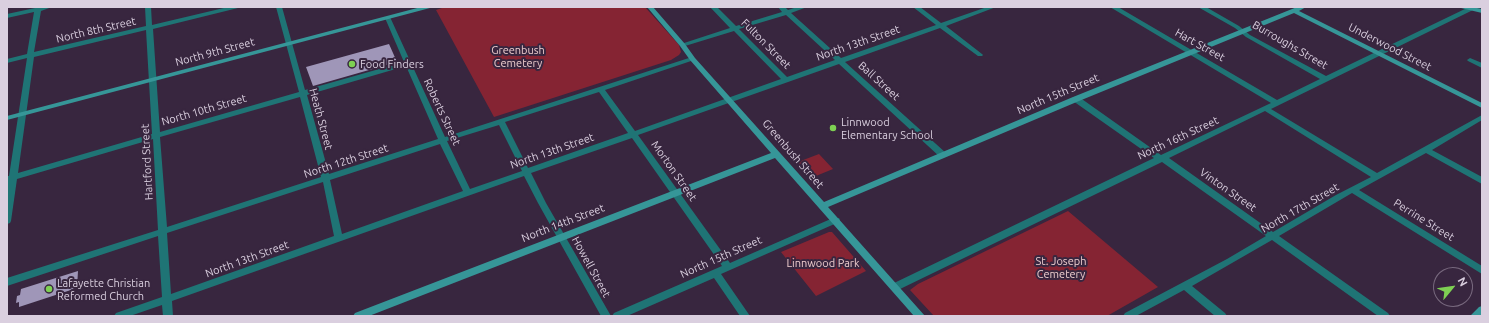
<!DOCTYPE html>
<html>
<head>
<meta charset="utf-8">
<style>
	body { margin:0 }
	#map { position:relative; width:1489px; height:323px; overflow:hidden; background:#38263f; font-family:Ubuntu,sans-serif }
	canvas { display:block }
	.frame { position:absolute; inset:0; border:8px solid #dacfdf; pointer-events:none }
	.north { position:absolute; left:1433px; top:267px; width:40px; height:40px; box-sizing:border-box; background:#38263f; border:1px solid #796a7f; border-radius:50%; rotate:61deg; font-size:11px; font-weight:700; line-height:16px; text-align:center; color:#dacfdf }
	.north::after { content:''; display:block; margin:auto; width:14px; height:18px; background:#7ed053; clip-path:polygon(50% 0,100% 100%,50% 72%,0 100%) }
</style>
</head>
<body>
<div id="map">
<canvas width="1489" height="323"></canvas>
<div class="frame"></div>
<div class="north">N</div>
</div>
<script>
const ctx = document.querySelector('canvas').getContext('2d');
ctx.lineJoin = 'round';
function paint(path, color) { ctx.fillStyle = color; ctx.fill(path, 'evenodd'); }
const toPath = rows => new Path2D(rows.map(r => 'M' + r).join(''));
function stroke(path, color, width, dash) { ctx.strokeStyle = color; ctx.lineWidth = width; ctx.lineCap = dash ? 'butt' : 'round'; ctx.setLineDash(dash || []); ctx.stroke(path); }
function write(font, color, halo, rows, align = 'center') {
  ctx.font = font + ' Ubuntu,sans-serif'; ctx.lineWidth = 4; ctx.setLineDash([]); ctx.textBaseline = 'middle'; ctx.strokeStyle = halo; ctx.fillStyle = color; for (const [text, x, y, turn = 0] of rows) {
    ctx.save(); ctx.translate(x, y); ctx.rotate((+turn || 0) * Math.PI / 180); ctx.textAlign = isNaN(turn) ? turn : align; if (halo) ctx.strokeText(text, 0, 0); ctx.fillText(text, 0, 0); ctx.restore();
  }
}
paint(toPath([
	[445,7,645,7,679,45,681,52,679,55,671,60,494,117,436,10],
	[819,154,833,169,811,178,798,162],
	[1068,211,1158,287,1107,316,934,316,910,290,918,284],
	[829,232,832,232,866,271,816,296,781,252]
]), '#852433');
paint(toPath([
	[389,44,397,62,313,86,306,67],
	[78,271,77,288,19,307,19,302,16,303,17,296,20,295,21,289]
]), '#9f96b8');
paint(toPath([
	[35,7,52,7,41,11,34,52,146,26,145,7,151,7,152,25,228,7,239,7,238,8,153,29,160,132,299,92,276,7,282,7,305,90,404,62,385,18,388,16,390,17,445,137,692,57,694,58,695,59,694,60,605,90,635,131,781,79,734,31,685,46,681,46,681,44,730,28,710,7,717,7,736,26,782,12,778,7,785,7,788,10,797,7,807,7,791,13,841,58,936,25,913,7,920,7,941,23,987,7,996,7,946,26,982,54,983,55,982,56,978,56,940,28,845,62,946,153,947,155,946,157,940,157,839,64,638,135,730,263,833,218,839,218,840,220,839,222,721,274,750,316,740,316,714,278,627,316,612,316,614,313,722,266,632,138,531,173,546,203,611,316,601,316,538,203,524,176,172,301,173,316,163,316,162,305,130,316,114,316,116,313,162,297,158,236,7,286,7,278,158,230,153,139,17,179,11,221,10,223,7,224,7,191,8,181,7,182,7,176,9,176,27,58,7,63,7,59,27,54,34,12,7,18,7,14,35,8,35,7],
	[786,15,835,60,787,77,739,29,786,15],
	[146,30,152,134,18,173,34,57,146,30],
	[406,66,438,139,329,174,307,95,406,66],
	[599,92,628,133,528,168,505,122,599,92],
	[300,97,321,177,167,227,160,137,300,97],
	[499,125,522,171,470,189,447,141,499,125],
	[440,144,463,191,342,234,330,180,440,144],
	[323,182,334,236,171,294,167,233,323,182],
	[1110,7,1118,7,1277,100,1320,79,1246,37,1235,28,1198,7,1206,7,1239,26,1250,35,1326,76,1469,7,1475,7,1473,10,1271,109,1377,173,1482,115,1482,120,1432,150,1482,177,1482,184,1426,153,1359,190,1482,266,1482,274,1352,193,1279,236,1388,313,1390,316,1378,316,1272,240,1192,286,1225,313,1227,316,1215,316,1184,290,1136,316,1123,316,1125,313,1227,259,1266,236,1162,162,898,290,895,291,892,290,890,287,892,284,1154,158,1073,101,1072,99,1073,97,1079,97,1161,155,1271,103,1110,7],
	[1265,111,1371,177,1336,195,1273,232,1169,158,1265,111],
	[1470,58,1482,63,1482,68,1468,61,1467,60,1470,58]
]), '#1f7475');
paint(toPath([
	[421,7,431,7,430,8,7,120,7,116,421,7],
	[647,7,653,7,685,44,695,58,824,202,1073,97,1297,7,1306,7,1299,11,1482,103,1482,108,1294,13,1079,101,828,207,925,316,914,316,775,158,369,316,353,316,355,313,771,153,690,60,680,46,647,7],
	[1460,7,1472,7,1482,9,1482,13,1461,8,1460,7],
	[1482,306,1482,316,1470,316,1479,307,1482,306]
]), '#369698');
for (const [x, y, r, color] of [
	[352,64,4,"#7ed053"],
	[833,128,4,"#7ed053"],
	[49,289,4,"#7ed053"]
]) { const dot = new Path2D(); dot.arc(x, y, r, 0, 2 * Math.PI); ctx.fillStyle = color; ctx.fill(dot); stroke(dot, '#38263f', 1.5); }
write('11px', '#dacfdf', '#38263f', [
	["North 8th Street",96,30,-13],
	["North 13th Street",858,43,-19],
	["Fulton Street",766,44,45],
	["Hart Street",1200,45,29],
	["Burroughs Street",1290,45,30],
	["Underwood Street",1390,47,27],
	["North 9th Street",215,52,-15],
	["Ball Street",879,81,42],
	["North 15th Street",1058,94,-23],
	["North 10th Street",204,110,-16],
	["Roberts Street",442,112,65],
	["Heath Street",321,119,75],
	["North 16th Street",1178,138,-25],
	["North 13th Street",552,151,-19],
	["Greenbush Street",793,154,49],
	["North 12th Street",346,161,-18],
	["Hartford Street",147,162,-93],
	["Morton Street",674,171,55],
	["Vinton Street",1228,190,35],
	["North 17th Street",1300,208,-30],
	["Perrine Street",1424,220,32],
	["North 14th Street",563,223,-21],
	["North 15th Street",721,257,-24],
	["North 13th Street",247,259,-20],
	["Howell Street",591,267,61]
]);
write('11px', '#edcccd', '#38263f', [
	["Greenbush",518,50],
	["Cemetery",518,63],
	["St. Joseph",1061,261],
	["Cemetery",1061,274],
	["Linnwood Park",823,263]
]);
write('11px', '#dacfdf', '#38263f', [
	["Food Finders",360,64],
	["Linnwood",841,122],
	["Elementary School",841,135],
	["Lafayette Christian",57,283],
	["Reformed Church",57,296]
], 'left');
</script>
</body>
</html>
